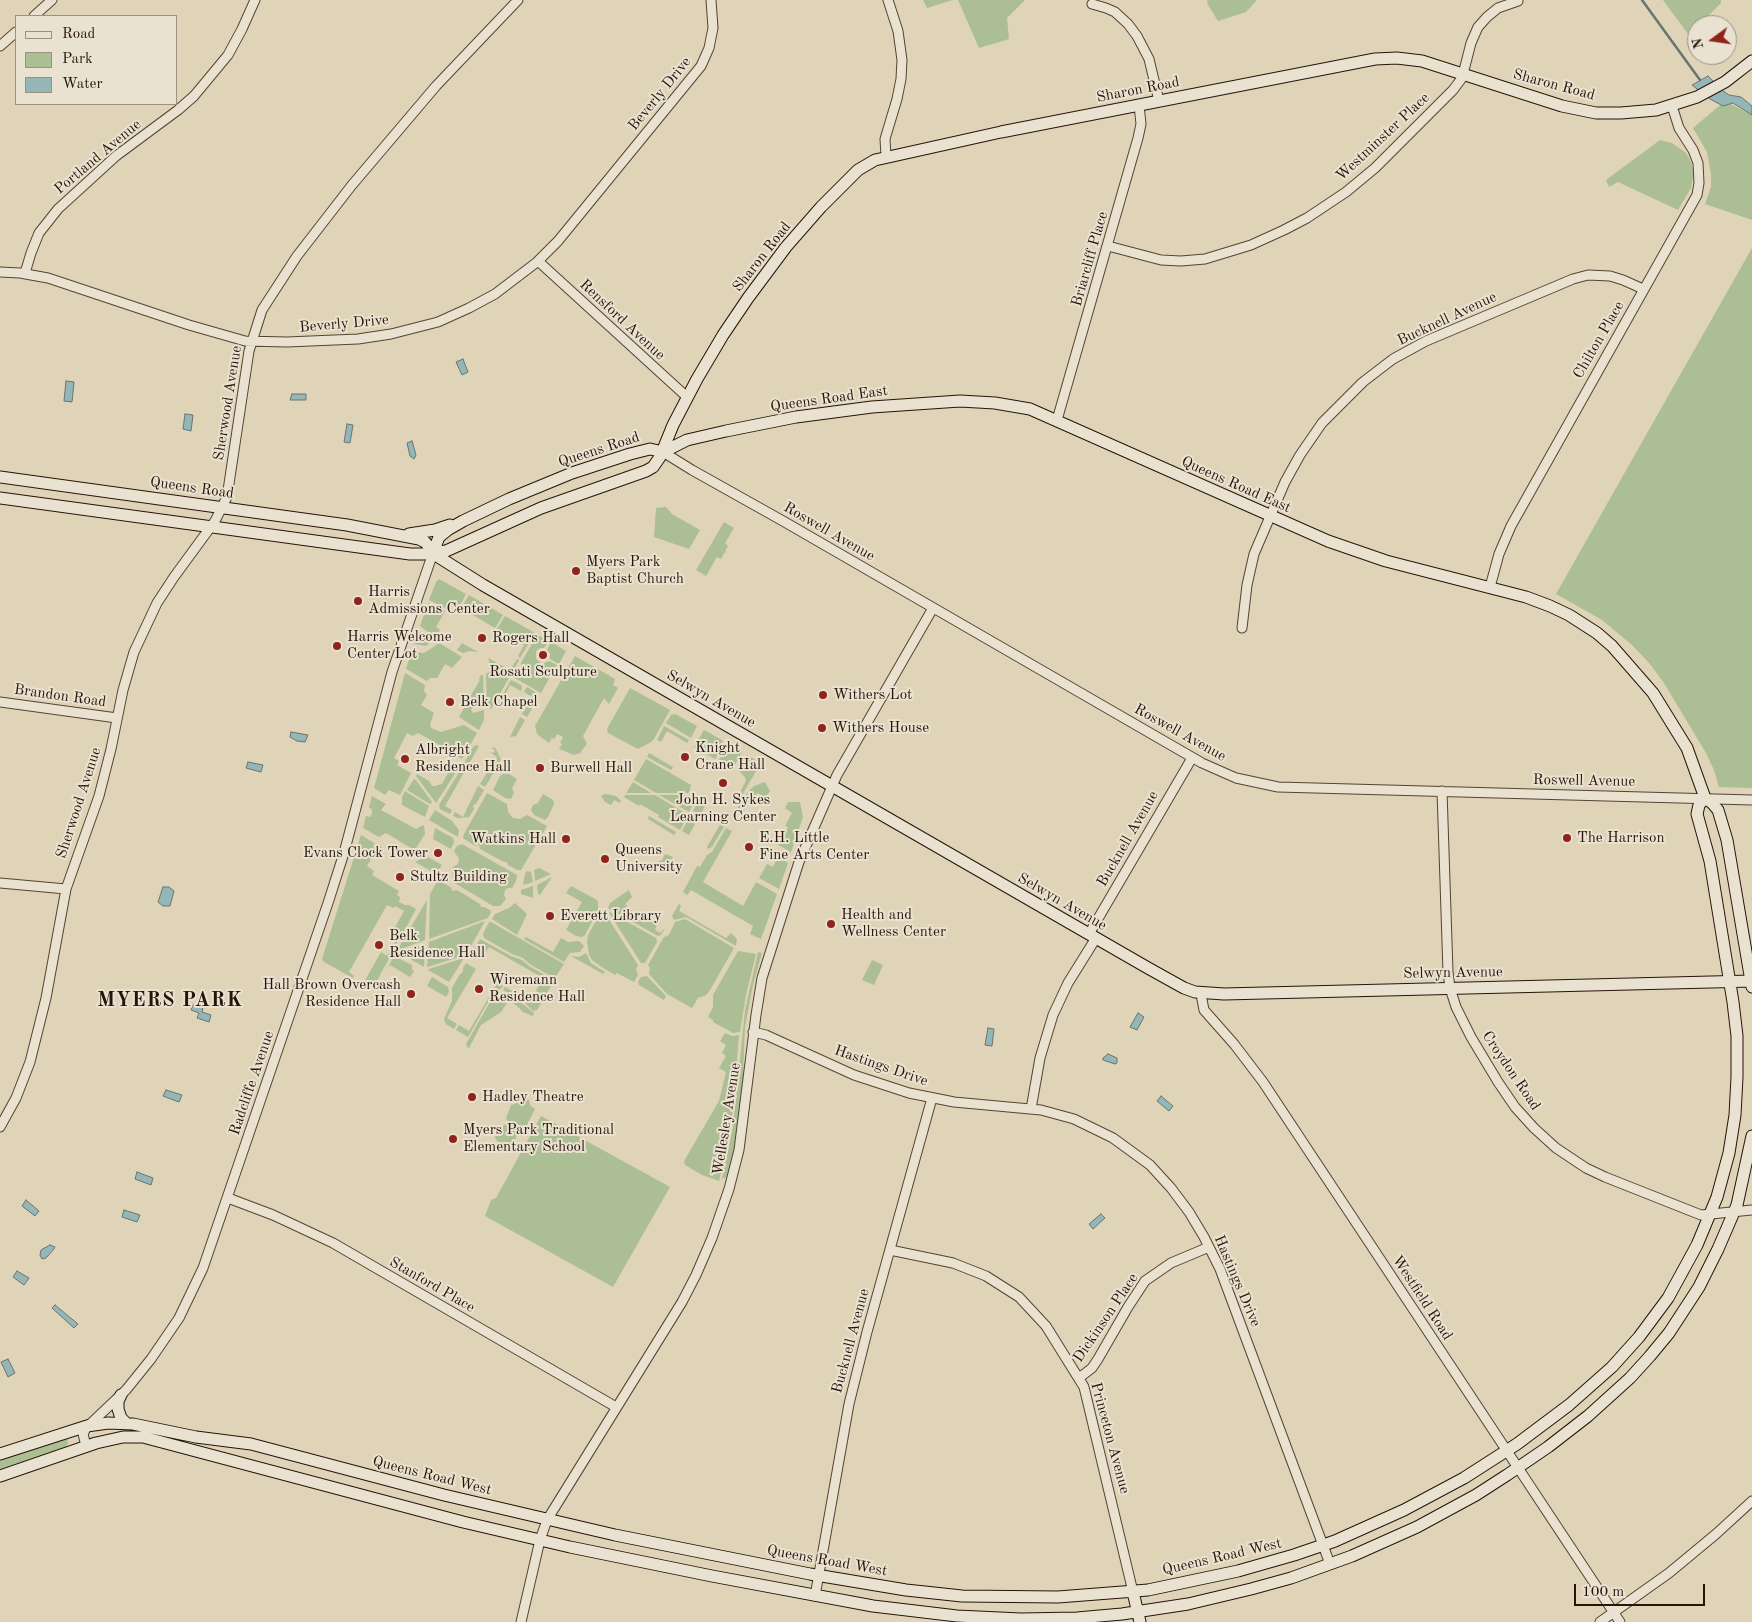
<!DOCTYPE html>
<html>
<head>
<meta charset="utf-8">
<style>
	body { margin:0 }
	#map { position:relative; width:1752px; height:1622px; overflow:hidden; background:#dfd3b8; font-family:"Old Standard TT",serif }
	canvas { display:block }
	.legend { position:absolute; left:15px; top:15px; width:162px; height:90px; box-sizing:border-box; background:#eae2d1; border:1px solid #9c9081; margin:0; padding:6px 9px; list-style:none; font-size:15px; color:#261408 }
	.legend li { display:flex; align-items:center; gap:10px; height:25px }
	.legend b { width:25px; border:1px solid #9c9081 }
	.north { position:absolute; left:1687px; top:15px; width:50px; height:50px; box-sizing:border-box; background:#eae2d1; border:1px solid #9c9081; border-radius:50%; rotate:256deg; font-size:14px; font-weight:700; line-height:20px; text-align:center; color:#261408 }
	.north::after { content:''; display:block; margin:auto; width:18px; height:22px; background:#8f2418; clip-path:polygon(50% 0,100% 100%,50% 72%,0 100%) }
	.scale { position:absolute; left:1574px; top:1584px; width:131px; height:22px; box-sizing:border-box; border:2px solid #261408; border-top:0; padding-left:6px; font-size:15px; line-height:18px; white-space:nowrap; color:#261408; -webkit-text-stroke:4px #eae2d1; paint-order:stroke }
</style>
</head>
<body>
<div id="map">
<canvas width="1752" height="1622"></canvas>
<ul class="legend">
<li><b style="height:6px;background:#eae2d1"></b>Road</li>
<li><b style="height:14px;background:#acbe93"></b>Park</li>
<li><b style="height:14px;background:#95b6b7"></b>Water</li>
</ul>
<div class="north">N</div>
<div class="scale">100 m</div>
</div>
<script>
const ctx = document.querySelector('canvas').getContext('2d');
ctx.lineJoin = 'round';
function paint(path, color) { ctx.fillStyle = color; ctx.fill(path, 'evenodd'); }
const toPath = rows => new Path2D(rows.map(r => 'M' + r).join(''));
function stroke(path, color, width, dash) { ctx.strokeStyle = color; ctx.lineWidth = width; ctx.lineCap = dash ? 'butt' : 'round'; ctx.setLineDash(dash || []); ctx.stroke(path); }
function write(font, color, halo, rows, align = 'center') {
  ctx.font = font + ' "Old Standard TT",serif'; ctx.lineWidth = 4; ctx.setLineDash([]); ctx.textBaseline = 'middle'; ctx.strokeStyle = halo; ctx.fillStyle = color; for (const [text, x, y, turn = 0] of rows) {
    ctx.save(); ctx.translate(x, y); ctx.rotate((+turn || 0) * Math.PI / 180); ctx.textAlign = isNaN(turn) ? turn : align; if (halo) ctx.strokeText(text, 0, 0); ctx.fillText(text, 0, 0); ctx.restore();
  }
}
paint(toPath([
	[923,0,953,0,927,8],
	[958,0,1025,0,1007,18,1009,39,979,48],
	[1207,0,1257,0,1246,12,1218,21,1208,5],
	[1663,0,1721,0,1721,3,1703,21,1706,25,1697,25,1697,46],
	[1727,53,1729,56,1717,63,1707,55,1727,55],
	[1725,101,1752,115,1752,220,1705,204,1711,187,1711,174,1707,152,1693,128],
	[1660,140,1672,143,1686,153,1691,162,1694,173,1691,188,1678,210,1618,182,1609,187,1606,180],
	[1752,248,1752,788,1719,787,1714,770,1706,753,1664,683,1650,664,1632,645,1602,620,1556,594],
	[666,507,672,514,700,530,689,549,654,537,656,508],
	[724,522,734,528,725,543,728,546,721,559,717,557,706,576,696,570],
	[439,579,466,594,459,607,451,605,447,609,429,600,436,582],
	[469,595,503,615,495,628,461,608],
	[428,603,445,611,436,627,440,630,435,637,420,626],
	[505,616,535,633,520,658,518,656,524,645,497,629],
	[418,631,434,640,426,646,414,644],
	[537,635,549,641,544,648,540,648,536,651,536,659,542,664,549,661,557,665,541,693,513,677,516,671,521,669,521,663],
	[551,642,566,651,559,664,550,659,550,653,547,650],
	[462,643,478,652,470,651,463,653,457,650],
	[438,644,441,644,462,657,452,668,445,664,437,678,430,678,427,681,406,669,411,652,424,653],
	[575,656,615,679,613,685,618,688,609,704,604,698,583,736,587,744,580,753,574,755,559,749,562,744,560,743,563,737,557,734,554,739,552,738,549,743,537,734,535,726],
	[488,658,510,670,517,659,519,660,511,675,509,675,490,664],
	[491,668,509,678,491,709,487,706,486,674,489,672],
	[405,673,425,685,424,691,427,695,421,705,434,713,430,724,431,728,441,732,464,725,477,733,462,759,457,756,459,752,449,746,447,749,418,733,413,736,407,733,394,758,399,761,397,765,411,773,400,795,389,790,385,795,374,788],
	[481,675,483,675,484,705,470,697,480,680,479,679],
	[511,680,521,685,522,688,521,691,510,685,501,703,499,701],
	[527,687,535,692,538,698,527,717,522,714,533,697,524,692],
	[630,688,670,710,654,739,651,742,638,749,608,733,607,729],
	[469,699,484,708,472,708,471,710,473,713,484,710,484,720,479,730,459,717],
	[675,714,697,726,691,738,666,723,671,715],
	[520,717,525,720,516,736,510,737],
	[664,726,689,740,687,743,667,731,661,742,657,740],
	[704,730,722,740,723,745,715,759,694,747],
	[476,745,479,746,445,806,452,810,450,814,440,809,439,805,461,769,473,747],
	[731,746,742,752,733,768,719,760,726,747],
	[494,747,496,749,501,760,485,787,480,784,497,757,490,752,494,753,495,750,492,749],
	[649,753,673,767,671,770,647,757],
	[747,755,756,760,759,766,738,802,736,800,746,781,745,777,738,770],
	[646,759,691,785,689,793,656,793,634,780],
	[452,766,458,769,436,803,416,776,417,774,429,781,432,786,435,786,442,784],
	[503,774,509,774,517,779,512,788,514,793,511,799,505,798,493,790,500,776],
	[414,779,416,780,432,802,430,804,407,790],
	[633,782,651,793,626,793],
	[765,782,770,791,766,797,757,793,749,806,747,805,742,814,736,810,746,794,754,786],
	[478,786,484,790,476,804,473,805,474,809,469,817,458,818,453,816,455,812,463,817],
	[405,791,429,806,425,817,402,805,402,797],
	[487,793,507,804,508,812,513,818,520,819,527,815,547,826,521,870,517,870,508,865,507,862,504,862,480,849,479,845,475,846,463,838,464,834],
	[543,794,553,800,554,804,548,817,545,820,534,815,531,810,533,805,538,803],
	[605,794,616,796,621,801,620,803,614,800,611,805,605,802,601,796],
	[625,795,655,795,688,815,680,830,658,817,659,815,640,804,639,806,624,797],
	[659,795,690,795,695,801,689,812],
	[372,796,386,804,381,810,416,829,423,825,424,826,425,834,414,851,409,853,405,852,411,848,386,833,379,837,363,828,366,816,370,817,372,814,372,810,369,807],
	[698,802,707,802,700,815,693,811],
	[788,802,800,802,803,817,791,852,778,845,788,827,785,826,792,813,785,808],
	[435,810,452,821,459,830,458,837,429,820],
	[728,811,731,815,712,847,707,849,707,847],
	[649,816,676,832,674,835,648,819],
	[688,820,695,824,689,835,682,831],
	[435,828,453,838,454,842,451,849,433,839],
	[726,828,732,831,703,882,743,906,756,882,777,894,761,939,750,934,753,926,691,890,687,895,683,892,697,866,700,867,707,855,712,852],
	[361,835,384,849,382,850,377,848,367,866,374,871,372,875,399,891,397,895,400,897,399,902,405,905,409,905,416,909,402,935,399,936,399,940,393,948,392,948,395,942,389,938,404,911,395,906,393,908,387,905,349,972,354,976,353,978,324,962,322,959],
	[462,844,517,875,516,881,512,888,508,888,505,890,504,895,506,899,500,906,493,906,453,882,452,868,458,864,459,859,454,851,457,846],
	[665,854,673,857,666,868,658,862,662,860],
	[424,855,442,865,439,870,433,872,415,862,421,859],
	[778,857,788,863,779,889,759,878,767,864,773,867],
	[539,868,551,874,535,881,534,870],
	[527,871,531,872,533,882,523,885,525,874],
	[552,877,540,895,538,894,537,885],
	[438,880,452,888,451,889,453,891,457,890,480,904,481,907,484,907,490,910,491,912,488,918,429,939,430,894],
	[533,886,533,898,521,894,521,890],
	[571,886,597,900,598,903,598,910,585,935,582,937,576,936,566,930,582,902,566,893],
	[629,890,632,897,625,904,644,923,649,918,657,923,655,930,660,933,665,928,661,935,658,936,608,908,610,903],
	[427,900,425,940,399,950,399,947],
	[515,903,527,914,517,935,492,919,495,914,509,908],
	[679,904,681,906,679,911,726,938,731,933,737,939,736,946,686,917,674,920,672,916],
	[608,911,656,938,657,942,645,963,641,963],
	[601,912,604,912,638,965,636,969,638,975,634,982,617,973,615,975,600,966,592,960,589,955,587,942,588,935],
	[685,919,734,948,710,990,706,995,698,998,692,1008,667,994,649,974,650,968,648,965,664,937,669,935,675,922],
	[485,921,466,955,427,967,429,942],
	[489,922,491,922,564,964,556,976,549,975,531,965,523,958,512,954,484,938,483,934],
	[526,937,553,952,561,938,568,942,579,941,584,946,580,952,570,953,564,962,524,939],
	[480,939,511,956,522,960,529,966,552,979,553,982,547,993,543,994,536,991,543,978,489,947,481,959,472,953],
	[425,944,424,967,400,953,401,952],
	[390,951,391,955,374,986,369,987,363,984,381,952,387,956],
	[738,951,756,954,746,995,740,1032,733,1033,713,1022,713,1020,708,1017,713,1007,713,995],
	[758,952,762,953,753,985,745,1027,742,1102,735,1147,729,1176,722,1179,733,1127,745,1010],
	[586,953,591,963,605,972,603,974,571,956,579,957],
	[394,956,412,965,412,969,414,971,410,977,390,965,386,971],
	[464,958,449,982,428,970,429,969],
	[872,960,883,965,874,985,862,980],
	[466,963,476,969,447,1018,457,1024,454,1029,446,1024,444,1019,452,1001,452,988,460,974,463,972,463,968],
	[647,976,666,996,664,1000,639,985,638,982,641,977],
	[432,977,448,987,449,992,446,997,427,986],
	[498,982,503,986,488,1002,468,1037,456,1030,459,1025,469,1031],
	[505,987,530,1001,535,992,542,996,543,1000,537,1010,533,1011,523,1001,503,990],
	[502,992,523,1004,534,1013,533,1016,523,1012,516,1005,509,1000,501,1012,481,1025,469,1048,467,1047,466,1044,490,1002],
	[725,1033,732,1036,739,1035,733,1109,729,1139,719,1181,702,1175,685,1165,684,1161,719,1101,726,1072,719,1068,726,1056,722,1053,726,1045,720,1041],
	[526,1100,529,1100,530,1105,535,1109,526,1127,517,1130,515,1144,511,1146,502,1147,495,1138,497,1131,508,1122,506,1118,511,1105],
	[541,1116,670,1187,613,1287,485,1216,491,1200,496,1198],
	[67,1437,68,1443,66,1447,0,1472,0,1459]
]), '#acbe93');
const water = toPath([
	[1708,76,1723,91,1729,95,1741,97,1752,106,1752,115,1733,103,1723,106,1710,99,1692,85,1708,76],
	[463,359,468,372,462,375,456,362,463,359],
	[66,381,74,382,72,402,64,401,66,381],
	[292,394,306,394,306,400,290,400,292,394],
	[185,414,193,415,191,431,183,429,185,414],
	[347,424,353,425,350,443,344,442,347,424],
	[412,441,416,455,414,459,410,456,407,443,412,441],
	[291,732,308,735,305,742,297,741,290,737,291,732],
	[248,762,263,765,261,772,246,768,248,762],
	[163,887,169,887,174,891,170,906,163,906,158,902,163,887],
	[193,1005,203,1008,202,1012,211,1015,209,1022,197,1018,199,1013,191,1010,193,1005],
	[1138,1013,1144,1017,1137,1030,1130,1027,1138,1013],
	[988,1028,994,1029,992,1046,985,1045,988,1028],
	[1108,1054,1117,1058,1117,1063,1115,1064,1103,1060,1103,1058,1108,1054],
	[166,1090,182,1095,179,1102,163,1096,166,1090],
	[1161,1096,1173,1106,1169,1111,1157,1101,1161,1096],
	[137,1172,153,1178,151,1185,135,1179,137,1172],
	[26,1200,39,1211,35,1216,22,1206,26,1200],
	[124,1210,140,1215,137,1222,122,1217,124,1210],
	[1101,1214,1105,1218,1093,1229,1089,1224,1101,1214],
	[50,1245,55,1247,54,1249,46,1258,42,1259,40,1255,41,1250,50,1245],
	[17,1271,29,1278,24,1285,13,1277,17,1271],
	[55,1305,78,1324,74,1328,52,1308,55,1305],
	[8,1359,15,1373,8,1377,1,1362,8,1359]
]);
paint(water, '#95b6b7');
stroke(water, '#697571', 1);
stroke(toPath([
	[1642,0,1700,80]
]), '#697571', 2.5);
const street = toPath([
	[1092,4,1106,8,1115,12,1128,24,1137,36,1149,59,1159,101],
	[34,16,52,0],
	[0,46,16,32],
	[886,156,885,139,897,99,901,79,902,60,898,31,888,0],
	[1108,246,1161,260,1181,261,1205,259,1251,245,1284,230,1307,218,1346,192,1375,168,1453,90,1462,78,1471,43,1478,27,1487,17,1498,8,1518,1],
	[538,261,687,397],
	[0,272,20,273,48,278,189,325,245,341,287,342,358,339,391,334,438,322,469,308,495,294,537,262,558,241,701,66,709,48,713,28,711,0],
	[25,273,31,253,39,233,58,209,116,156,178,110,194,96,228,55,242,29,255,0],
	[1057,420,1138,138,1141,124,1139,105],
	[663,452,692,470,783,521,1202,763,1236,778,1278,787,1752,800],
	[1490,587,1499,554,1511,526,1697,195,1699,183,1698,163,1693,150,1679,128,1672,106],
	[1242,628,1247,585,1254,554,1285,482,1300,455,1322,423,1363,382,1393,359,1426,341,1573,279,1588,275,1610,276,1623,280,1643,289],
	[0,702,117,718],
	[1442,791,1448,972,1450,988,1456,1007,1471,1037,1498,1082,1515,1107,1534,1128,1556,1148,1586,1168,1605,1177,1701,1215,1752,1210],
	[0,883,66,889],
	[1089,934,1192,758],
	[1201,994,1204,1010,1234,1044,1263,1082,1620,1622],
	[753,1032,766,1035,854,1075,909,1093,954,1102,1041,1110,1074,1119,1113,1138,1150,1165,1171,1188,1189,1212,1204,1237,1220,1269,1330,1564],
	[1031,1109,1040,1058,1053,1015,1068,983,1096,938],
	[0,1127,16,1098,30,1062,46,998,66,889,99,796,111,749,123,690,134,652,157,603,174,577,215,521,227,497,249,351,262,310,297,256,352,185,436,86,518,0],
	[228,1198,273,1215,333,1243,616,1407],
	[890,1250,953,1263,986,1276,1019,1297,1046,1326,1084,1387,1133,1592],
	[1079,1378,1092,1368,1098,1359,1128,1307,1145,1281,1171,1263,1209,1247],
	[86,1446,83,1434,86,1428,126,1390,151,1359,179,1318,203,1268,328,903,344,853,392,672,433,553],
	[815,1596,849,1404,867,1332,932,1098],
	[521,1622,540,1540,547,1520,682,1302,696,1275,712,1238,729,1189,739,1150,756,1015,762,978,799,862,837,775,933,608],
	[1600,1622,1669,1573,1716,1534,1752,1501]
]);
const secondary = toPath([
	[663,452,687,440,726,431,796,417,872,407,960,401,995,403,1030,409,1328,541,1386,561,1526,597,1550,606,1569,615,1597,633,1612,646,1653,693,1687,748,1705,798],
	[0,477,347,525,419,539,425,542,437,556,483,585,1148,968,1184,988,1195,992,1224,994,1752,981],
	[0,498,410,554,424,554,446,551,541,508,646,471,653,467,660,457,673,425,697,379,723,335,748,298,786,247,821,207,858,170,875,160,1001,132,1375,59,1397,58,1422,61,1562,106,1596,113,1621,113,1656,110,1697,97,1725,82,1752,61],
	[409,534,435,530,450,525],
	[433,553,439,537,449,529,463,521,509,499,572,473,630,454,650,449,663,452],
	[1705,798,1712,803,1718,810,1727,840,1752,987],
	[121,1395,118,1401,118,1409,121,1418,126,1423],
	[0,1454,87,1426,108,1423,133,1424,196,1437,251,1444,444,1495,615,1535,810,1574,906,1590,962,1596,1058,1597,1148,1590,1238,1571,1294,1555,1335,1541,1404,1510,1464,1478,1517,1444,1569,1405,1612,1367,1639,1337,1668,1298,1697,1245,1717,1197,1729,1153,1735,1115,1737,1077,1737,1036,1733,1002,1710,861,1697,814,1699,805,1705,798],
	[0,1476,96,1443,123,1437,143,1437,463,1522,570,1547,712,1576,873,1606,957,1616,1021,1619,1077,1618,1122,1614,1188,1604,1251,1589,1291,1578,1352,1556,1417,1527,1476,1495,1507,1475,1548,1447,1588,1416,1630,1378,1650,1356,1669,1333,1699,1287,1718,1249,1737,1205,1752,1136],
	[1133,1592,1140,1622]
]);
stroke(street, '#544434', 11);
stroke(secondary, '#261408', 13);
stroke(street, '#eae2d1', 9);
stroke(secondary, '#eae2d1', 11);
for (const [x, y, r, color] of [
	[576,571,5,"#8f2418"],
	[358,601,5,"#8f2418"],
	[482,638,5,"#8f2418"],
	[337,646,5,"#8f2418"],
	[543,655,5,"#8f2418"],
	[823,695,5,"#8f2418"],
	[450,702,5,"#8f2418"],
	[822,728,5,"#8f2418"],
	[685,757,5,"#8f2418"],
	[405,759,5,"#8f2418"],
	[540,768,5,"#8f2418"],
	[723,783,5,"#8f2418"],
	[1567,838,5,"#8f2418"],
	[566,839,5,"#8f2418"],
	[749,847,5,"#8f2418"],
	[438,853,5,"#8f2418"],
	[605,859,5,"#8f2418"],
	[400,877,5,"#8f2418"],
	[550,916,5,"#8f2418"],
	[831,924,5,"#8f2418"],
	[379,945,5,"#8f2418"],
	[479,989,5,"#8f2418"],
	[411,994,5,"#8f2418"],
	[472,1097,5,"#8f2418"],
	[453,1139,5,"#8f2418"]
]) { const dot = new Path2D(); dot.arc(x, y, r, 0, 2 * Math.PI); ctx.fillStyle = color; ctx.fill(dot); stroke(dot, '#eae2d1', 2); }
write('15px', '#261408', '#eae2d1', [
	["Sharon Road",1554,85,15],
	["Sharon Road",1138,90,-11],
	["Beverly Drive",660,94,-51],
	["Westminster Place",1383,137,-43],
	["Portland Avenue",98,157,-40],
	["Sharon Road",762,257,-52],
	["Briarcliff Place",1090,259,-74],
	["Bucknell Avenue",1447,319,-25],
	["Rensford Avenue",622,320,43],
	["Beverly Drive",344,324,-5],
	["Chilton Place",1599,340,-60],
	["Queens Road East",829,399,-8],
	["Sherwood Avenue",228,403,-81],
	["Queens Road",599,450,-18],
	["Queens Road East",1236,485,24],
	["Queens Road",192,488,8],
	["Roswell Avenue",829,532,30],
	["Brandon Road",60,696,8],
	["Selwyn Avenue",711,699,30],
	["Roswell Avenue",1180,733,29],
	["Roswell Avenue",1584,781,1],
	["Sherwood Avenue",79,803,-72],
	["Bucknell Avenue",1128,839,-60],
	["Selwyn Avenue",1062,902,30],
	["Selwyn Avenue",1453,973,-1],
	["Hastings Drive",881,1066,19],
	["Croydon Road",1511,1071,56],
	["Radcliffe Avenue",252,1083,-71],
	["Wellesley Avenue",727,1119,-81],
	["Hastings Drive",1237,1281,67],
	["Stanford Place",432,1285,30],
	["Westfield Road",1422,1298,57],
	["Dickinson Place",1106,1318,-56],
	["Bucknell Avenue",851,1341,-75],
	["Princeton Avenue",1110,1438,75],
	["Queens Road West",432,1476,14],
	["Queens Road West",1222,1557,-13],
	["Queens Road West",827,1561,10]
]);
write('15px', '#261408', '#eae2d1', [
	["Myers Park",586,562],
	["Baptist Church",586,579],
	["Harris",368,592],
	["Admissions Center",368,609],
	["Harris Welcome",347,637],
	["Center Lot",347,654],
	["Rogers Hall",492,638],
	["Rosati Sculpture",543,672,"center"],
	["Withers Lot",833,695],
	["Belk Chapel",460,702],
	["Withers House",832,728],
	["Knight",695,748],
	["Crane Hall",695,765],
	["Albright",415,750],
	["Residence Hall",415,767],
	["Burwell Hall",550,768],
	["John H. Sykes",723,800,"center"],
	["Learning Center",723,817,"center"],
	["E.H. Little",759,838],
	["Fine Arts Center",759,855],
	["The Harrison",1577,838],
	["Watkins Hall",556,839,"right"],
	["Queens",615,850],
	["University",615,867],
	["Evans Clock Tower",428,853,"right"],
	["Stultz Building",410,877],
	["Health and",841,915],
	["Wellness Center",841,932],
	["Everett Library",560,916],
	["Belk",389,936],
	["Residence Hall",389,953],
	["Wiremann",489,980],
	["Residence Hall",489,997],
	["Hall Brown Overcash",401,985,"right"],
	["Residence Hall",401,1002,"right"],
	["Hadley Theatre",482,1097],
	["Myers Park Traditional",463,1130],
	["Elementary School",463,1147]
], 'left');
ctx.letterSpacing = '1px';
write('bold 20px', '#261408', '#eae2d1', [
	["MYERS PARK",170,1001]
]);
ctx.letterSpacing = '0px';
</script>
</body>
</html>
